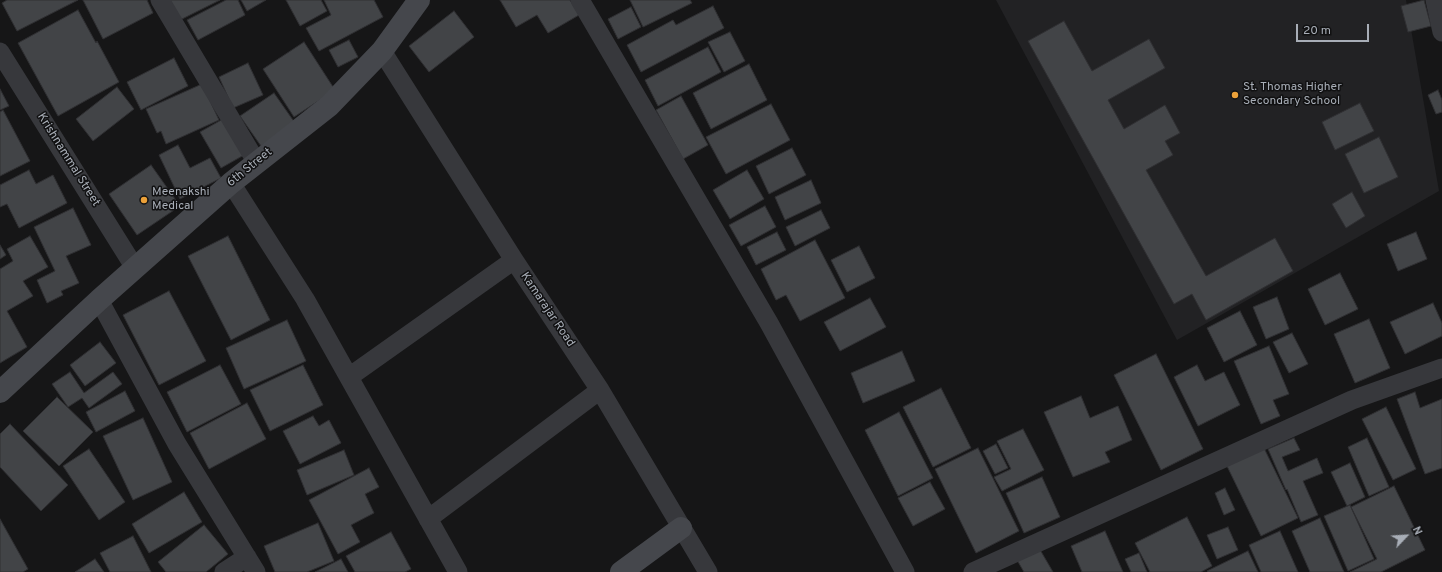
<!DOCTYPE html>
<html>
<head>
<meta charset="utf-8">
<style>
	body { margin:0 }
	#map { position:relative; width:1442px; height:572px; overflow:hidden; background:#161617; font-family:Overpass,sans-serif }
	canvas { display:block }
	.north { position:absolute; left:1386px; top:516px; width:40px; height:40px; -webkit-text-stroke:3px #111112; paint-order:stroke; rotate:65deg; font-size:11px; font-weight:700; line-height:16px; text-align:center; color:#a8aeb7 }
	.north::after { content:''; display:block; margin:auto; width:14px; height:18px; background:#a8aeb7; clip-path:polygon(50% 0,100% 100%,50% 72%,0 100%) }
	.scale { position:absolute; left:1296px; top:24px; width:73px; height:18px; box-sizing:border-box; border:2px solid #a8aeb7; border-top:0; padding-left:5px; font-size:12px; line-height:14px; white-space:nowrap; color:#a8aeb7; -webkit-text-stroke:3px #111112; paint-order:stroke }
</style>
</head>
<body>
<div id="map">
<canvas width="1442" height="572"></canvas>
<div class="north">N</div>
<div class="scale">20 m</div>
</div>
<script>
const ctx = document.querySelector('canvas').getContext('2d');
ctx.lineJoin = 'round';
function paint(path, color) { ctx.fillStyle = color; ctx.fill(path, 'evenodd'); }
const toPath = rows => new Path2D(rows.map(r => 'M' + r).join(''));
function stroke(path, color, width, dash) { ctx.strokeStyle = color; ctx.lineWidth = width; ctx.lineCap = dash ? 'butt' : 'round'; ctx.setLineDash(dash || []); ctx.stroke(path); }
function write(font, color, halo, rows, align = 'center') {
  ctx.font = font + ' Overpass,sans-serif'; ctx.lineWidth = 3; ctx.setLineDash([]); ctx.textBaseline = 'middle'; ctx.strokeStyle = halo; ctx.fillStyle = color; for (const [text, x, y, turn = 0] of rows) {
    ctx.save(); ctx.translate(x, y); ctx.rotate((+turn || 0) * Math.PI / 180); ctx.textAlign = isNaN(turn) ? turn : align; if (halo) ctx.strokeText(text, 0, 0); ctx.fillText(text, 0, 0); ctx.restore();
  }
}
paint(toPath([
	[996,0,1406,0,1439,191,1177,340]
]), '#222224');
const building = toPath([
	[7,0,78,0,17,31,2,3,7,0],
	[83,0,147,0,153,13,103,39,83,0],
	[170,0,220,0,180,20,170,0],
	[226,0,238,0,245,15,198,40,187,20,226,0],
	[241,0,266,0,247,11,241,0],
	[286,0,321,0,327,11,300,26,286,0],
	[324,0,374,0,383,17,319,51,306,28,331,15,324,0],
	[500,0,570,0,579,15,548,33,537,15,516,27,500,0],
	[630,0,690,0,692,3,643,27,630,0],
	[1424,0,1431,26,1408,32,1401,6,1424,0],
	[713,6,724,28,641,72,627,45,673,20,676,25,713,6],
	[631,7,641,27,618,39,608,19,631,7],
	[78,10,96,43,97,41,119,82,58,116,18,43,78,10],
	[454,11,474,37,429,72,409,46,454,11],
	[1064,21,1092,71,1149,39,1165,68,1108,100,1124,129,1165,105,1180,133,1165,141,1173,155,1146,170,1206,276,1275,238,1293,271,1206,320,1192,294,1174,304,1028,41,1064,21],
	[730,32,745,61,724,72,708,42,730,32],
	[349,40,358,57,338,67,329,50,349,40],
	[304,42,335,90,294,117,263,69,304,42],
	[708,47,721,72,658,106,645,80,708,47],
	[174,58,188,86,141,110,127,82,174,58],
	[248,63,263,95,233,108,219,77,248,63],
	[749,64,767,100,711,129,693,93,749,64],
	[202,84,219,120,166,144,161,131,157,133,146,109,202,84],
	[117,87,134,109,93,141,76,119,117,87],
	[0,89,9,106,0,110,0,89],
	[1438,90,1442,100,1442,112,1436,114,1428,95,1438,90],
	[274,93,295,123,261,146,240,116,274,93],
	[681,96,708,145,683,159,656,110,681,96],
	[1360,103,1374,131,1335,150,1322,122,1360,103],
	[771,104,790,140,726,174,706,137,771,104],
	[3,110,30,161,0,176,0,112,3,110],
	[223,119,244,155,221,168,200,132,223,119],
	[1379,137,1398,177,1364,193,1345,154,1379,137],
	[178,145,190,168,210,158,221,178,180,199,159,155,178,145],
	[792,148,806,175,769,194,756,166,792,148],
	[151,165,180,206,137,235,109,194,151,165],
	[29,170,36,184,53,175,67,203,19,228,7,204,0,207,0,185,29,170],
	[747,170,764,199,730,219,713,190,747,170],
	[811,180,821,203,785,220,775,197,811,180],
	[1352,192,1365,216,1346,228,1332,204,1352,192],
	[765,206,776,227,741,246,729,225,765,206],
	[73,208,91,245,66,256,79,283,61,291,63,295,47,303,37,280,55,271,34,227,73,208],
	[821,210,830,228,795,246,786,227,821,210],
	[777,232,786,250,756,265,747,247,777,232],
	[1416,232,1427,259,1398,271,1387,244,1416,232],
	[30,236,48,267,23,281,33,296,7,311,27,347,0,363,0,269,13,261,7,249,30,236],
	[228,236,270,320,231,340,188,256,228,236],
	[815,240,845,298,800,321,786,295,776,300,761,269,815,240],
	[0,245,6,255,0,259,0,245],
	[859,246,875,278,847,292,831,260,859,246],
	[1340,273,1358,309,1325,325,1308,289,1340,273],
	[169,291,206,361,159,385,123,315,169,291],
	[1277,297,1289,329,1266,339,1253,307,1277,297],
	[870,298,886,327,840,351,824,322,870,298],
	[1433,303,1442,323,1442,336,1405,354,1390,322,1433,303],
	[1240,311,1257,345,1224,362,1207,328,1240,311],
	[1369,319,1390,368,1355,383,1334,334,1369,319],
	[287,320,306,361,244,389,226,348,287,320],
	[1292,333,1308,364,1289,373,1273,342,1292,333],
	[100,342,116,363,85,386,70,365,100,342],
	[1269,346,1289,394,1273,400,1280,416,1261,424,1234,361,1269,346],
	[902,351,915,381,863,403,851,373,902,351],
	[1156,354,1203,449,1161,470,1114,375,1156,354],
	[220,365,241,404,187,432,167,392,220,365],
	[303,365,323,405,270,431,250,390,303,365],
	[1197,365,1205,381,1224,372,1240,405,1198,426,1174,377,1197,365],
	[70,372,84,393,113,372,122,384,89,408,82,398,68,407,52,384,70,372],
	[941,388,971,448,933,467,903,407,941,388],
	[125,391,135,411,96,432,86,412,125,391],
	[1415,392,1420,408,1442,399,1442,468,1425,474,1397,399,1415,392],
	[1081,396,1090,418,1118,406,1132,440,1105,452,1110,462,1073,477,1044,412,1081,396],
	[57,397,93,432,59,466,23,431,57,397],
	[247,403,266,439,209,469,190,433,247,403],
	[1386,407,1416,469,1393,480,1362,419,1386,407],
	[899,412,933,478,898,496,865,430,899,412],
	[313,416,319,426,329,420,341,443,300,464,283,431,313,416],
	[143,418,172,482,133,500,103,436,143,418],
	[10,424,68,485,41,511,0,467,0,434,10,424],
	[1023,429,1044,470,1002,491,994,477,1011,469,997,441,1023,429],
	[1294,438,1300,450,1282,457,1288,471,1317,458,1323,473,1303,481,1318,515,1301,522,1287,489,1286,490,1268,449,1294,438],
	[1367,438,1389,487,1369,496,1348,447,1367,438],
	[996,444,1008,468,995,474,983,451,996,444],
	[1263,446,1298,518,1261,536,1226,464,1263,446],
	[978,448,1019,531,976,553,935,469,978,448],
	[89,449,125,502,99,520,63,466,89,449],
	[344,450,354,475,307,495,297,470,344,450],
	[1350,463,1365,497,1347,506,1331,472,1350,463],
	[369,468,379,487,365,494,374,513,351,525,360,542,338,554,309,500,369,468],
	[1042,477,1060,517,1024,533,1006,493,1042,477],
	[930,482,945,509,913,526,898,498,930,482],
	[1394,486,1425,550,1381,572,1350,572,1377,559,1351,507,1394,486],
	[1225,488,1235,510,1224,515,1215,493,1225,488],
	[184,492,202,522,149,553,132,524,184,492],
	[1350,505,1374,559,1348,571,1324,516,1350,505],
	[1187,517,1212,566,1201,572,1150,572,1135,543,1187,517],
	[1320,518,1344,572,1310,572,1292,531,1320,518],
	[0,519,28,569,23,572,0,572,0,519],
	[318,523,334,561,307,572,275,572,264,546,318,523],
	[204,525,228,554,206,572,166,572,158,562,204,525],
	[1228,527,1238,550,1217,559,1207,535,1228,527],
	[1105,531,1123,572,1082,572,1071,546,1105,531],
	[1280,531,1298,572,1261,572,1249,545,1280,531],
	[391,532,411,569,405,572,355,572,346,556,391,532],
	[133,536,151,572,110,572,100,553,133,536],
	[1039,548,1053,572,1024,572,1017,560,1039,548],
	[1248,551,1258,572,1208,572,1207,571,1248,551],
	[1139,553,1147,572,1131,572,1125,559,1139,553],
	[95,559,104,572,75,572,95,559],
	[341,559,348,572,315,572,341,559]
]);
paint(building, '#424447');
stroke(building, '#303033', 1);
stroke(toPath([
	[160,0,257,163],
	[580,0,769,323,905,572],
	[1435,0,1442,32],
	[382,51,514,260,600,390,708,572],
	[0,52,135,268],
	[231,183,305,299,458,572],
	[99,300,177,444,256,572],
	[349,377,514,260],
	[428,519,600,390],
	[224,572,247,557],
	[973,572,1352,400,1442,368]
]), '#37383c', 19);
stroke(toPath([
	[0,392,99,300,231,183,329,106,382,51,419,0],
	[621,572,681,528]
]), '#45474c', 22);
for (const [x, y, r, color] of [
	[1235,95,4,"#eca139"],
	[144,200,4,"#eca139"]
]) { const dot = new Path2D(); dot.arc(x, y, r, 0, 2 * Math.PI); ctx.fillStyle = color; ctx.fill(dot); stroke(dot, '#111112', 1.5); }
write('12px', '#a8aeb7', '#111112', [
	["St. Thomas Higher",1243,88],
	["Secondary School",1243,102],
	["Meenakshi",152,193],
	["Medical",152,207]
], 'left');
write('12px', '#a8aeb7', '#111112', [
	["Krishnammal Street",68,160,58],
	["6th Street",250,168,-39],
	["Kamarajar Road",547,310,56]
]);
</script>
</body>
</html>
